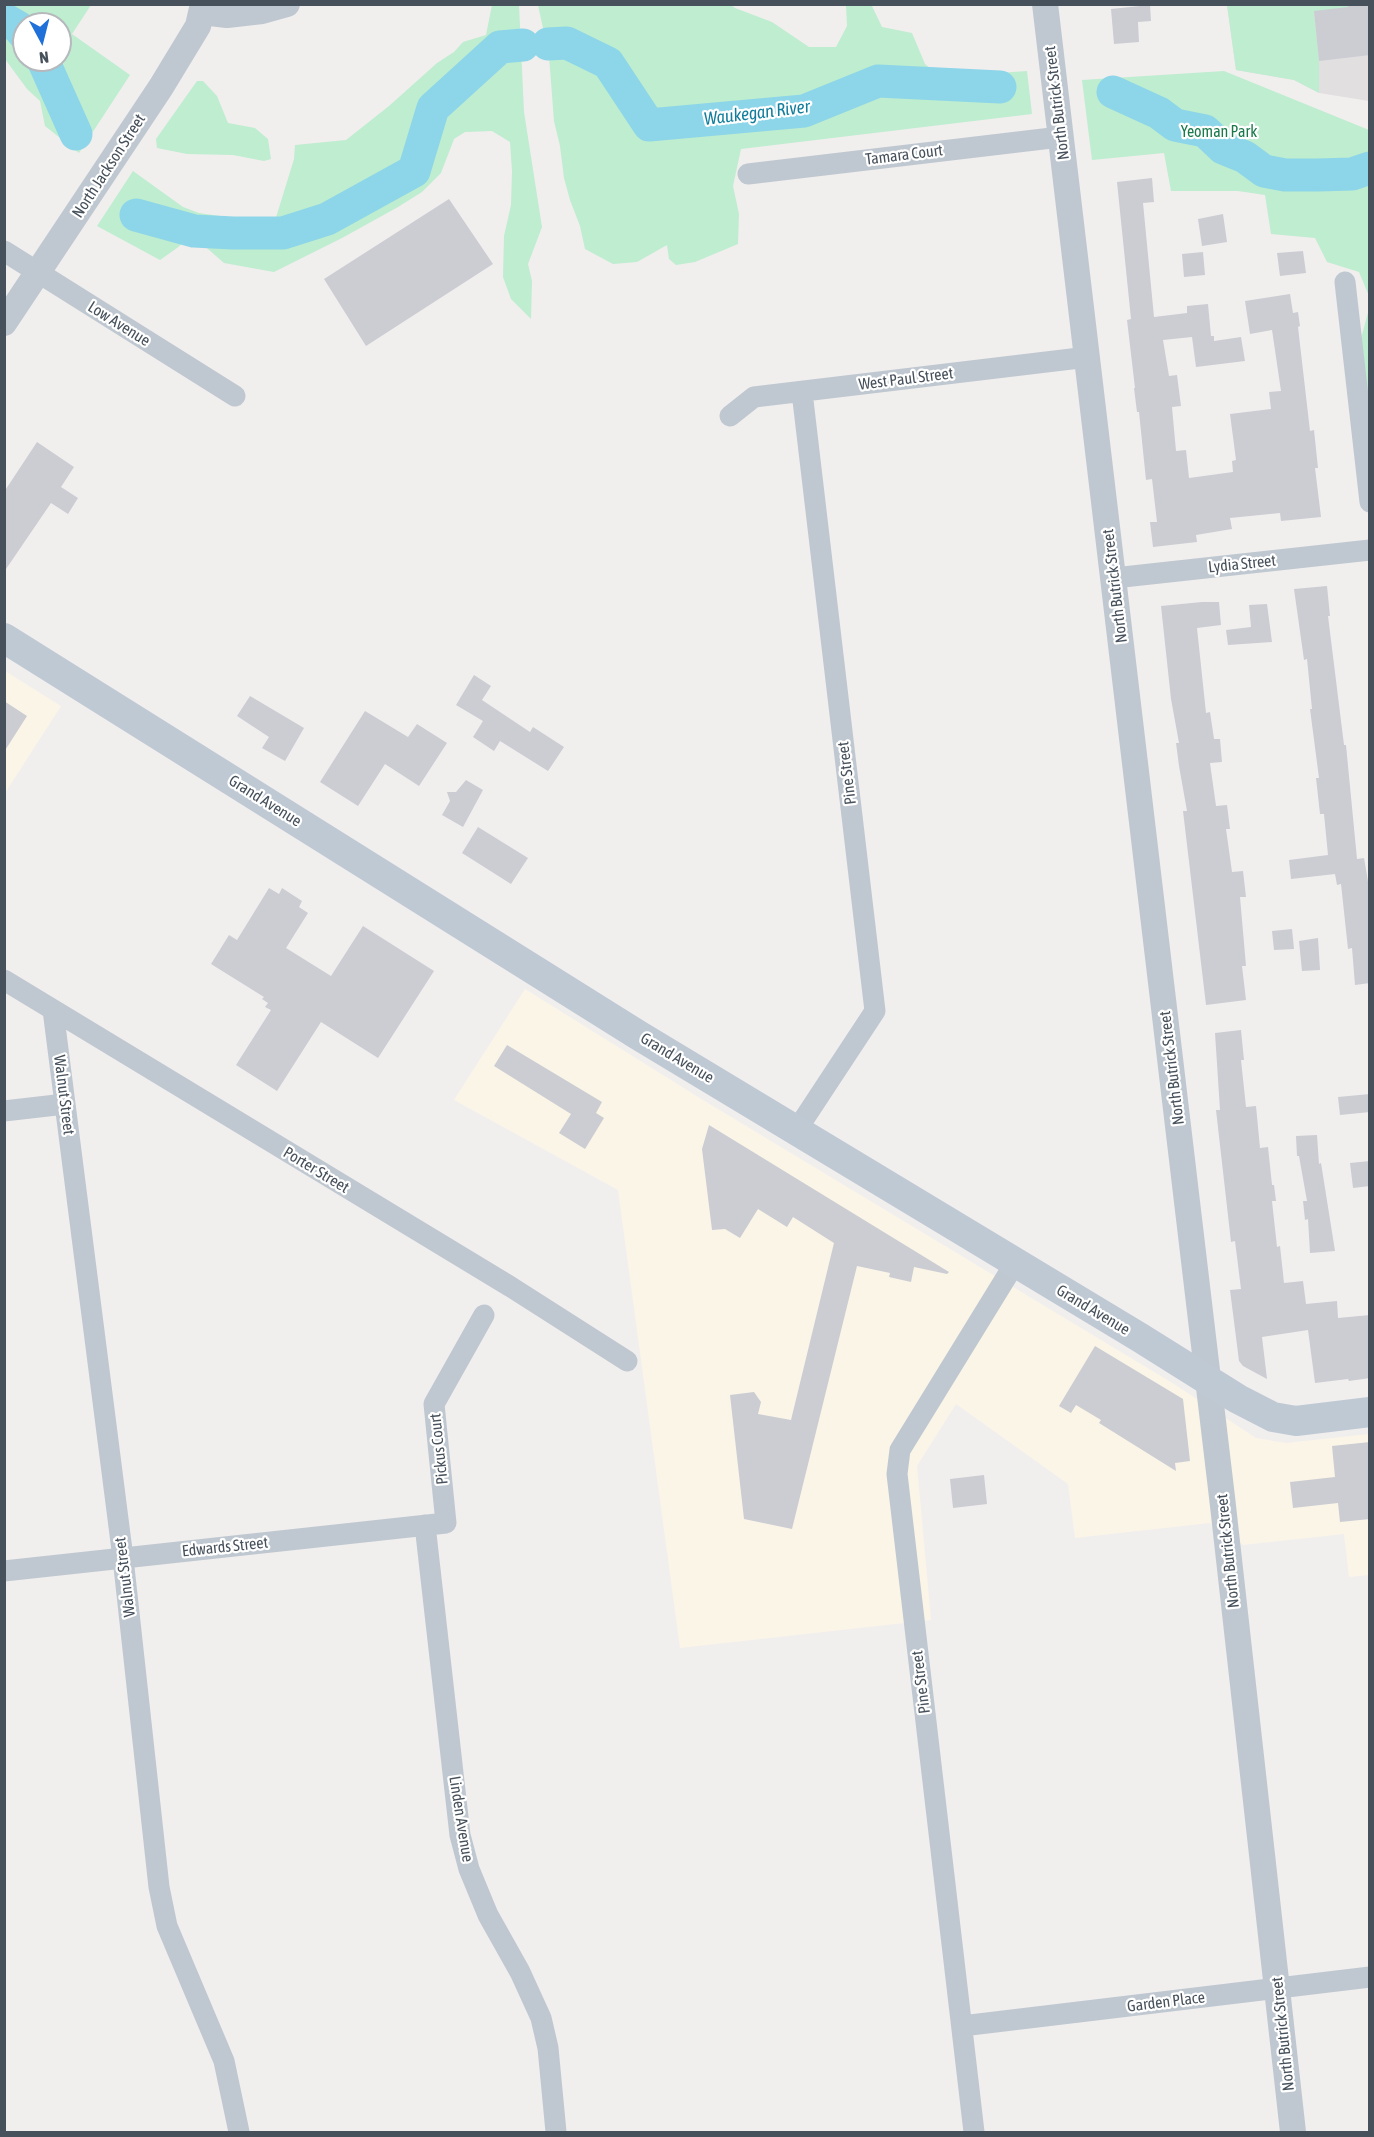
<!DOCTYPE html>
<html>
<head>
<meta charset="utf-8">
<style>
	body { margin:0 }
	#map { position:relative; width:1374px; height:2137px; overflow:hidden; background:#f1eeee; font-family:"Asap Condensed",sans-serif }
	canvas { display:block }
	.frame { position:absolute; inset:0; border:6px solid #47515b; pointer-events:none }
	.north { position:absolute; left:12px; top:12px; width:60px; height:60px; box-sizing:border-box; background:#fff; border:2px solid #b5b9bd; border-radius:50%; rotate:173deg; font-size:16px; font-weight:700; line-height:24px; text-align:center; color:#47515b }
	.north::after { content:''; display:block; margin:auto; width:21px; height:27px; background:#2070d9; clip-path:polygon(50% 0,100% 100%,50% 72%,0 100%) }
</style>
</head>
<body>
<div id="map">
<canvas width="1374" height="2137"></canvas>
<div class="frame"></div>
<div class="north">N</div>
</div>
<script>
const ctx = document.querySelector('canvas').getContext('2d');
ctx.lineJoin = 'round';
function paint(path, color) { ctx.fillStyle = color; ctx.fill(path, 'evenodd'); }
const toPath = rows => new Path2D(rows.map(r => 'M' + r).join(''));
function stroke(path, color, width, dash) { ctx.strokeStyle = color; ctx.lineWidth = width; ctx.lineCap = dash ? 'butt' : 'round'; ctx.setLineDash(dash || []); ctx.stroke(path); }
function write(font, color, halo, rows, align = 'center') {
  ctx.font = font + ' "Asap Condensed",sans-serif'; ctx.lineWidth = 4.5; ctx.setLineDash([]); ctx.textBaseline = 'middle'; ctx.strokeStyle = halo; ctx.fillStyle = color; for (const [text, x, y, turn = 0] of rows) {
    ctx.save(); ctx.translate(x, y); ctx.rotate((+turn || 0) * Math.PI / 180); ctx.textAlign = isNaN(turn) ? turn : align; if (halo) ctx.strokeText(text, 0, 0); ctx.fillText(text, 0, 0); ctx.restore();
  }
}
paint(toPath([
	[5,671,61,706,5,793],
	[525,989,703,1100,1174,1384,1256,1438,1286,1443,1369,1434,1369,1575,1349,1577,1344,1534,1243,1545,1210,1523,1075,1538,1068,1484,956,1404,917,1466,931,1620,680,1648,618,1190,454,1100]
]), '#fbf5e8');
paint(toPath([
	[1227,5,1369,5,1369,101,1319,93,1294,80,1236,70]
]), '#e2dfe0');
paint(toPath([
	[5,4,91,5,72,34,130,75,79,153,45,126,40,101,27,89,5,59],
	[24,24,60,24,60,60,24,60],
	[492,5,519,5,524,112,542,227,528,264,532,281,531,319,511,299,503,277,504,236,511,205,512,171,510,142,492,131,465,132,454,139,441,173,422,192,398,207,342,238,274,272,224,263,192,235,177,248,160,260,97,226,133,171,183,207,199,213,274,224,294,159,295,145,346,140,389,106,437,63,454,52,463,42,486,35],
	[538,5,731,5,735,8,772,22,809,47,836,47,847,26,846,5,869,5,872,6,882,27,912,33,925,64,941,77,1027,71,1032,114,741,149,733,186,739,214,738,244,695,262,676,265,669,259,667,245,637,262,613,264,585,249,580,226,570,200,564,178,560,146,554,121,549,56],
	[1227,5,1348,5,1348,7,1314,12,1319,61,1319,93,1294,80,1236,70],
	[1224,71,1369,130,1369,296,1359,272,1327,262,1315,238,1271,234,1265,195,1238,191,1171,191,1164,153,1092,160,1082,80],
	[197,81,203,81,217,96,228,123,255,128,268,139,271,159,264,161,233,155,187,154,157,148,156,139],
	[1369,309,1369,413,1360,342]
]), '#beedd0');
stroke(toPath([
	[4,19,18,27,24,34],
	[548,44,567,43,608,63,649,125,804,111,878,81,1000,87],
	[43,60,76,134],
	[1113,92,1159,113,1175,125,1205,131,1223,148,1245,157,1264,171,1285,175,1318,175,1352,174,1370,168],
	[136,215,194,231,233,233,283,233,327,219,414,171,433,108,500,47,523,45]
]), '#8dd5e8', 33);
paint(toPath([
	[1348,4,1370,4,1370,55,1319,61,1314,11,1348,7],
	[1150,5,1151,21,1138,22,1139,42,1114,44,1111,9],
	[1152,178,1154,202,1143,203,1154,317,1187,313,1187,306,1208,304,1211,336,1214,336,1214,341,1241,337,1245,361,1196,367,1192,337,1163,340,1169,376,1177,375,1181,406,1172,407,1176,451,1186,450,1189,478,1233,472,1232,461,1236,460,1230,414,1271,409,1269,392,1281,391,1272,330,1250,334,1245,301,1290,294,1293,313,1298,312,1300,326,1298,327,1310,431,1314,430,1318,468,1315,468,1321,517,1281,521,1280,513,1230,518,1232,529,1196,535,1197,542,1153,547,1150,522,1157,522,1152,479,1146,480,1139,412,1137,412,1134,388,1135,388,1127,320,1131,319,1117,182],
	[449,199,493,264,366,346,324,279],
	[1223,214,1227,242,1202,246,1198,219],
	[1303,251,1306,273,1280,276,1277,253],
	[1203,252,1205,275,1184,277,1182,254],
	[37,442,74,467,61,487,78,498,68,514,51,503,4,572,4,492],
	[1327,586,1330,616,1328,616,1344,745,1346,745,1357,859,1364,858,1370,893,1370,983,1355,985,1352,948,1348,949,1341,884,1337,885,1335,874,1291,879,1289,860,1328,855,1324,814,1320,814,1316,778,1319,778,1310,709,1312,709,1307,659,1304,660,1294,589],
	[1202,602,1219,602,1221,625,1197,628,1206,713,1210,712,1214,739,1220,739,1222,762,1210,763,1216,806,1227,805,1230,829,1226,829,1232,872,1243,871,1246,897,1240,897,1246,966,1242,966,1246,1000,1206,1005,1183,811,1187,811,1179,766,1176,743,1179,743,1171,699,1161,606],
	[1267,604,1272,642,1228,645,1226,630,1251,627,1249,605],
	[474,675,491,686,482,700,530,732,533,727,564,747,548,771,500,741,494,751,473,737,483,721,456,705],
	[250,696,304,728,285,761,262,748,269,737,237,716],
	[4,701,27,716,4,752],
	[365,711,408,737,417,724,447,743,419,786,385,764,358,806,320,782],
	[466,780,483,790,463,827,442,815,450,801,447,792,456,792],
	[478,827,528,858,511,884,462,853],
	[269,888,279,894,282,888,302,901,299,907,308,913,286,948,331,976,363,926,434,971,378,1058,321,1022,277,1091,236,1065,271,1010,265,1007,268,1003,262,999,264,997,211,964,229,935,237,940],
	[1292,929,1294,949,1274,950,1272,931],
	[1318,938,1320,970,1302,971,1299,941],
	[1241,1030,1244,1060,1241,1060,1246,1107,1256,1106,1260,1148,1268,1147,1272,1185,1274,1185,1276,1201,1272,1201,1277,1247,1280,1246,1284,1283,1303,1281,1306,1304,1337,1301,1338,1318,1370,1315,1370,1378,1349,1381,1348,1379,1315,1383,1308,1330,1262,1337,1267,1379,1243,1366,1239,1361,1230,1290,1241,1289,1235,1241,1231,1242,1216,1110,1220,1110,1215,1033],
	[507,1045,602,1102,596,1113,604,1118,585,1149,559,1133,571,1114,494,1066],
	[1370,1094,1370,1112,1340,1115,1338,1097],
	[709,1125,949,1272,947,1274,914,1267,911,1282,889,1277,890,1273,857,1266,792,1529,744,1519,730,1395,754,1392,761,1402,758,1414,791,1420,834,1243,793,1217,787,1227,758,1209,740,1238,725,1229,712,1230,702,1149],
	[1317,1135,1319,1164,1321,1163,1335,1251,1310,1253,1308,1219,1305,1220,1303,1201,1307,1201,1299,1156,1297,1156,1296,1136],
	[1370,1161,1370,1186,1353,1188,1350,1163],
	[1095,1346,1183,1399,1190,1461,1175,1463,1176,1471,1099,1423,1101,1420,1076,1405,1071,1413,1059,1406],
	[1370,1442,1370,1519,1340,1522,1338,1503,1293,1508,1290,1482,1335,1477,1332,1446],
	[984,1475,987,1504,953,1508,950,1479]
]), '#cbcdd3');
stroke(toPath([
	[748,174,1060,137],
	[4,251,235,396],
	[1345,282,1370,502],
	[730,416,754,397,1088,357],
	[1114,578,1370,550],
	[4,980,511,1287,627,1361],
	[53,1010,123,1558,159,1887,167,1926,224,2061,239,2132],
	[4,1111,65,1104],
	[796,1131,875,1011,802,392],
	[425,1525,460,1835,469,1869,488,1915,520,1972,541,2018,548,2048,556,2132],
	[4,1571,446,1523,434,1404,484,1315],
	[962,2026,1370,1977],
	[974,2132,897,1474,900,1450,1015,1263]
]), '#bfc8d0', 21);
stroke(toPath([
	[1045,4,1222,1497,1293,2132],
	[202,12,227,15,262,11,287,4],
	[4,323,161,87,198,26,203,4]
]), '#bfc8d0', 26);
stroke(toPath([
	[4,638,638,1035,1139,1337,1238,1399,1273,1417,1296,1421,1370,1412]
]), '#bfc9d4', 30);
write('16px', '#47515b', '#fff', [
	["North Butrick Street",1057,103,-97],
	["Tamara Court",904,155,-7],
	["North Jackson Street",109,166,-57],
	["Low Avenue",119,324,32],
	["West Paul Street",906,379,-7],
	["Lydia Street",1242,564,-6],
	["North Butrick Street",1115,586,-97],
	["Pine Street",847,773,-97],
	["Grand Avenue",265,801,32],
	["Grand Avenue",677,1058,31],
	["North Butrick Street",1172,1068,-97],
	["Walnut Street",64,1095,83],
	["Porter Street",316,1170,31],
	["Grand Avenue",1093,1310,31],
	["Pickus Court",439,1449,-96],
	["Edwards Street",225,1547,-6],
	["North Butrick Street",1228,1551,-96],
	["Walnut Street",125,1577,-97],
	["Pine Street",921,1682,-97],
	["Linden Avenue",461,1819,81],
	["Garden Place",1166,2002,-7],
	["North Butrick Street",1283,2034,-96]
]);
write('16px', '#1a794a', '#fff', [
	["Yeoman Park",1219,132]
]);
write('italic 18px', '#127e9c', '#fff', [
	["Waukegan River",757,113,-7]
]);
</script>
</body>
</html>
